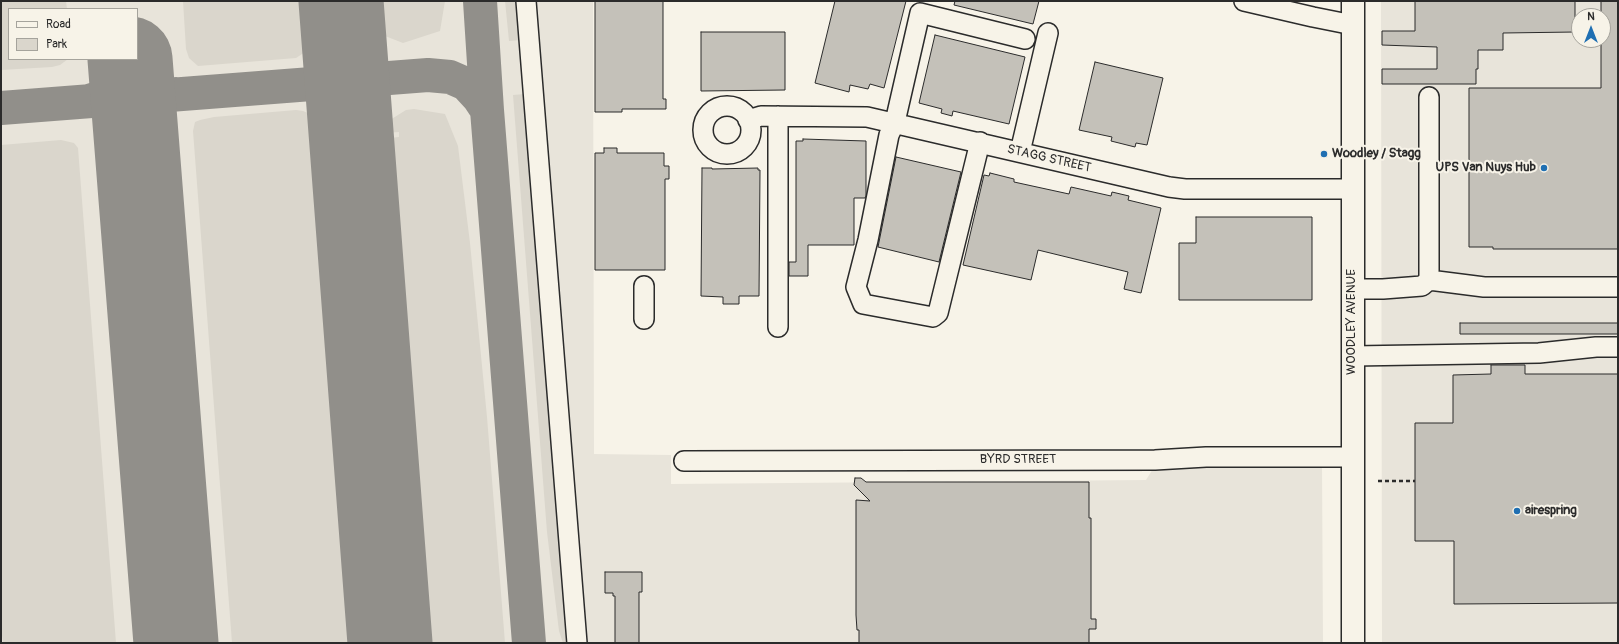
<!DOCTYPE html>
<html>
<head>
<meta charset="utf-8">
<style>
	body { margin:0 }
	#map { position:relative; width:1619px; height:644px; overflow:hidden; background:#f7f3e8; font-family:Pangolin,sans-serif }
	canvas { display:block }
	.frame { position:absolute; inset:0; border:2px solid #2b2b2b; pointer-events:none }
	.legend { position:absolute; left:8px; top:8px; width:130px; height:52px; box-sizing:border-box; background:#f7f3e8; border:1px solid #a5a39c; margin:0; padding:5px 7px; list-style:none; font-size:12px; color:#2b2b2b }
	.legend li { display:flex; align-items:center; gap:8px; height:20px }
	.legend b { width:20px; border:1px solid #a5a39c }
	.north { position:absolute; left:1571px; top:8px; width:40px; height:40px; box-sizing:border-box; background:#f7f3e8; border:1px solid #a5a39c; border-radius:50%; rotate:0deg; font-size:11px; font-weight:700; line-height:16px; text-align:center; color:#2b2b2b }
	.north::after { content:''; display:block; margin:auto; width:14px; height:18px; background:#1f6fb2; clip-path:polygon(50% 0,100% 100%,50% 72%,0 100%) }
</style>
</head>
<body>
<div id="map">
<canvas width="1619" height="644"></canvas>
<div class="frame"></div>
<ul class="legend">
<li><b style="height:5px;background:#f7f3e8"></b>Road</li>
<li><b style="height:11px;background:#dad6cc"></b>Park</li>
</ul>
<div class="north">N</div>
</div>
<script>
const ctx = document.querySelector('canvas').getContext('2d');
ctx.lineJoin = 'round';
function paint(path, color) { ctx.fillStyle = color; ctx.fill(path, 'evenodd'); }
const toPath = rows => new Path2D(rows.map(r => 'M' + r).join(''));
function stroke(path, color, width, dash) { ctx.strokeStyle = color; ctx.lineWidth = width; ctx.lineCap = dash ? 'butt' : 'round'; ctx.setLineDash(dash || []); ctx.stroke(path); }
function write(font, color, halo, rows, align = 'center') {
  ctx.font = font + ' Pangolin,sans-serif'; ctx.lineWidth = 4; ctx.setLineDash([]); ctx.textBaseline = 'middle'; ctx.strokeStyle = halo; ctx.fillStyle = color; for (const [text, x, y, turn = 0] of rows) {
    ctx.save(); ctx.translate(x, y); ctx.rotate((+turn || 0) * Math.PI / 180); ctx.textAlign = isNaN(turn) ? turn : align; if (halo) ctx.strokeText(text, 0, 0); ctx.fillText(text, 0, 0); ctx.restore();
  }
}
paint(toPath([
	[1,1,593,1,594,454,671,455,671,484,1146,480,1156,464,1322,465,1323,643,1,643],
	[9,9,137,9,137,59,9,59],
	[1381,1,1618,1,1618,643,1382,643],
	[1579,16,1603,16,1603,40,1579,40]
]), '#e8e4da');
paint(toPath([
	[1,1,66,1,67,9,9,9,9,59,68,59,60,65,52,67,1,70],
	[183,1,312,1,313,37,311,38,308,50,296,58,198,66,189,58,186,49],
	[369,1,445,1,440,31,403,43,385,36,377,27,375,20,370,20],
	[505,1,518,1,521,40,509,41],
	[525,94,569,643,563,643,559,631,547,532,513,95],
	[414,109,445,114,458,146,470,243,487,417,505,643,421,643,380,139,399,137,399,132,384,133,387,125,390,120,406,110],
	[296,110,303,111,310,114,317,123,322,137,362,643,232,643,193,131,195,122,200,120,214,117],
	[61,140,74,143,78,148,116,643,3,643,1,628,1,145]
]), '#dad6cc');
stroke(toPath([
	[480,1,487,110,529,643],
	[344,44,348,58,352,66,356,72,364,76,375,78],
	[316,83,326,83,337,88,345,97,350,115],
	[89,101,105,96,118,86,123,78,128,59],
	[1,108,428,75,450,77,466,84,479,98,487,110],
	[136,141,140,120,151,105,165,97,176,94],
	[172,599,179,643]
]), '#918f8a', 34);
stroke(toPath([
	[341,1,390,643],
	[130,59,176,643]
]), '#918f8a', 85);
const building = toPath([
	[595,1,663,1,663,99,666,99,666,109,622,109,622,112,595,112,595,1],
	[835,1,906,1,884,88,870,84,868,89,850,85,849,92,815,83,835,1],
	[955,1,1039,1,1033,24,954,5,955,1],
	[1415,1,1575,1,1575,32,1503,33,1503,50,1478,50,1478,69,1476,69,1476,84,1382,84,1382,69,1437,69,1437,47,1382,45,1382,31,1415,31,1415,1],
	[1601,1,1618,1,1618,249,1493,249,1493,247,1469,247,1469,88,1601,88,1601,40,1603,40,1603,16,1601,16,1601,1],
	[701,32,785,32,785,90,701,91,701,32],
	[935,35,1025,57,1009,124,953,111,952,116,941,113,942,109,919,103,935,35],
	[1095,62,1163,78,1147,145,1136,143,1135,147,1111,141,1112,137,1079,130,1095,62],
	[803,139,866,141,866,196,865,198,854,198,854,245,808,245,808,276,789,276,789,262,796,262,796,141,803,141,803,139],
	[604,148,617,148,617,153,664,153,664,166,669,166,669,179,665,179,665,270,595,270,595,153,604,153,604,148],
	[896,157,961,172,939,262,878,247,896,157],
	[702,168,712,168,712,169,758,168,758,170,760,170,759,296,739,296,739,304,723,304,723,297,701,296,702,168],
	[990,173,1014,179,1014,182,1069,194,1071,187,1111,196,1112,192,1129,196,1128,200,1161,208,1141,293,1124,289,1128,272,1038,250,1031,280,963,265,984,175,989,176,990,173],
	[1196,217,1312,217,1312,300,1179,300,1179,243,1196,243,1196,217],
	[1460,323,1618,323,1618,334,1460,334,1460,323],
	[1491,365,1525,365,1525,374,1618,374,1618,603,1454,604,1454,541,1415,541,1415,423,1453,423,1453,375,1491,374,1491,365],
	[855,478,861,478,866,482,1089,482,1089,518,1091,518,1091,619,1096,619,1096,629,1089,629,1089,643,859,643,859,630,857,630,856,615,856,500,870,501,854,485,855,478],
	[605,572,642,572,642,592,639,592,639,643,615,643,615,596,613,596,613,593,605,593,605,572]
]);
paint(building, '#c4c1b9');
stroke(building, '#2b2b2b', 1);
const minor = toPath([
	[526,1,577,643],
	[1244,1,1313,17,1353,25],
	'703 130a24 24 0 1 1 48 0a24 24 0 1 1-48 0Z',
	[778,116,778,327],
	[748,120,761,116,867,117,1169,187,1185,189,1352,189],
	[980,142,938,313,933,317,863,304,856,287,868,240,889,135,895,122,920,13,1025,39],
	[1020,152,1048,33],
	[1429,280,1484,287,1618,287],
	[1353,289,1383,289,1422,286,1429,280,1429,97],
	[644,319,644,286],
	[1353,356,1539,353,1596,347,1618,347],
	[684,461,1155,460,1206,457,1353,457]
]);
const major = toPath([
	[1353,643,1353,1]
]);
stroke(minor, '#2b2b2b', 22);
stroke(major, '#2b2b2b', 25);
stroke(toPath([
	[1378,481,1415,481]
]), '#2b2b2b', 2.5, [4, 3]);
stroke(minor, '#f7f3e8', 19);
stroke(major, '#f7f3e8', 22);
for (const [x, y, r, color] of [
	[1324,154,4,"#1f6fb2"],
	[1544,168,4,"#1f6fb2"],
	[1517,511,4,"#1f6fb2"]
]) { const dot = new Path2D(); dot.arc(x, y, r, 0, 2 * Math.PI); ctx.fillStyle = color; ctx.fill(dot); stroke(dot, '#f7f3e8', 1.5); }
write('bold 13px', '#2b2b2b', '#f7f3e8', [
	["Woodley / Stagg",1332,154],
	["UPS Van Nuys Hub",1536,168,"right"],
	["airespring",1525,511]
], 'left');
write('13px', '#2b2b2b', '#f7f3e8', [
	["STAGG STREET",1049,159,13],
	["WOODLEY AVENUE",1352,322,-90],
	["BYRD STREET",1018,460]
]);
</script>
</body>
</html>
